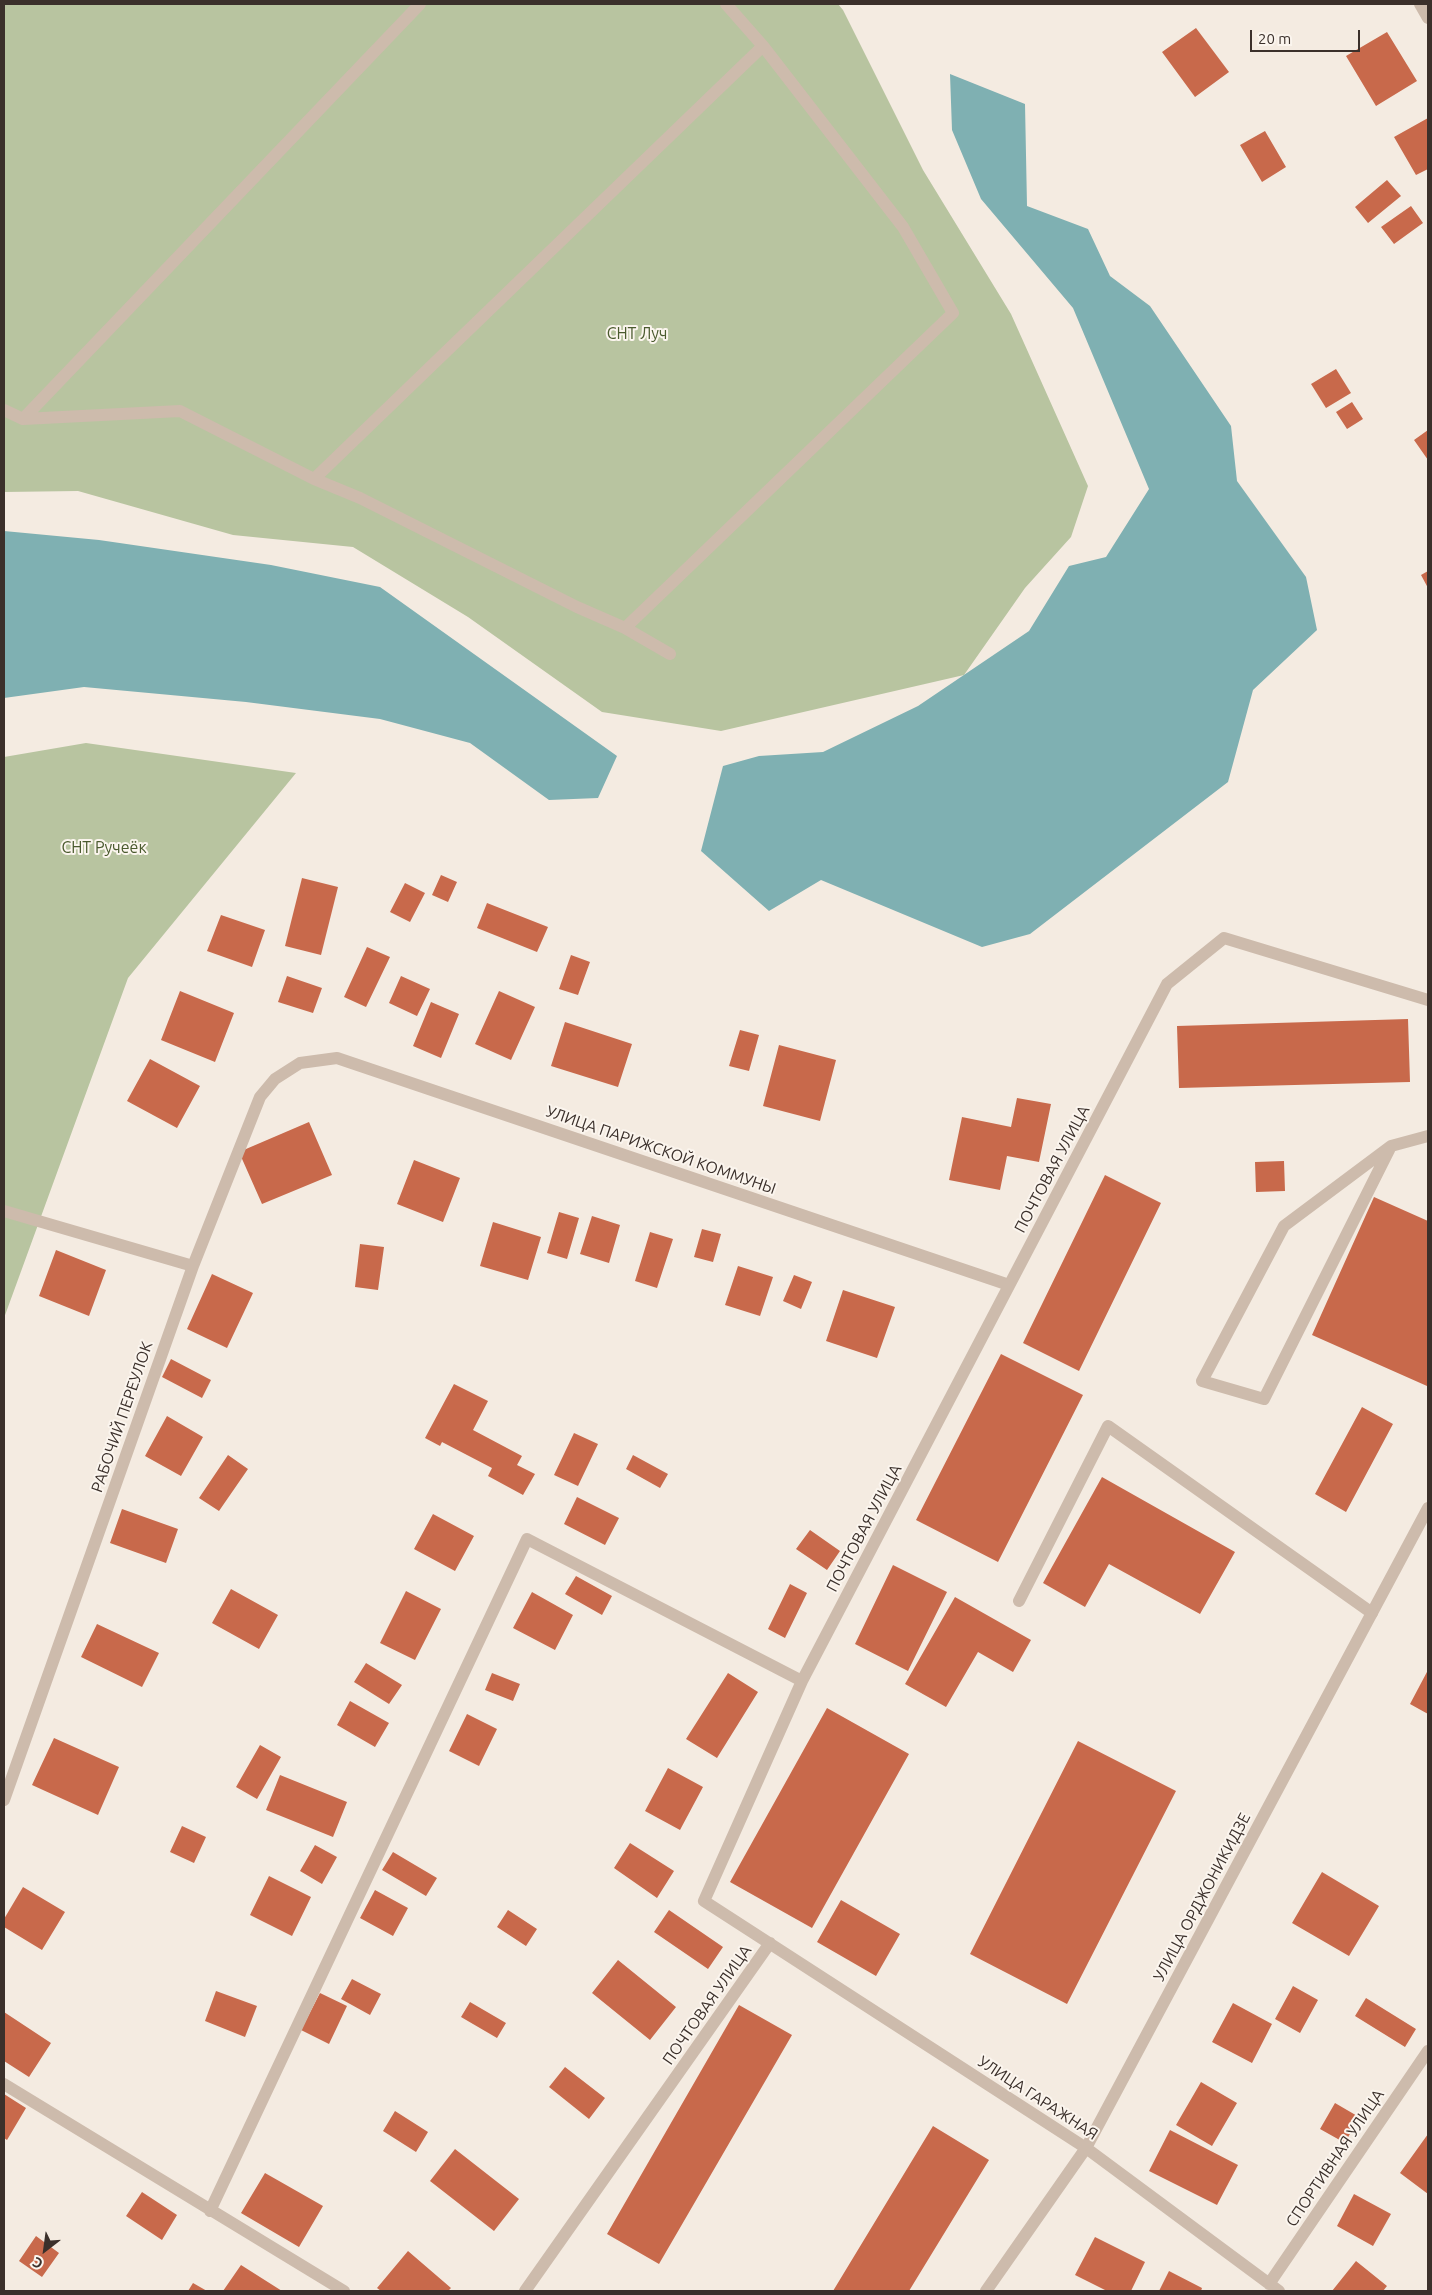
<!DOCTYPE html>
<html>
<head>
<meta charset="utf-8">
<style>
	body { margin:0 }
	#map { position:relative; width:1432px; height:2295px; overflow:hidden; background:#f4ebe1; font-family:Ubuntu,sans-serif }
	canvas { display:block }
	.frame { position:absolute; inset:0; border:5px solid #3b302b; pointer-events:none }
	.north { position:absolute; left:20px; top:2225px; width:50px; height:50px; -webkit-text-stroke:4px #fbf5ee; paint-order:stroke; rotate:210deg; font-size:14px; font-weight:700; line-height:20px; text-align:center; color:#3b302b }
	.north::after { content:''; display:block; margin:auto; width:18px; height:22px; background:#3b302b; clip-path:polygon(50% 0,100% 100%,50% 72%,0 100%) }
	.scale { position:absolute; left:1250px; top:30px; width:110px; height:22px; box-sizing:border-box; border:2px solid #3b302b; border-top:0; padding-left:6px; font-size:15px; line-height:18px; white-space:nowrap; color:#3b302b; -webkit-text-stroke:4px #fbf5ee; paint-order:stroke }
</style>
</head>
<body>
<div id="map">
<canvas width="1432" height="2295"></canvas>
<div class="frame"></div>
<div class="north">С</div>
<div class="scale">20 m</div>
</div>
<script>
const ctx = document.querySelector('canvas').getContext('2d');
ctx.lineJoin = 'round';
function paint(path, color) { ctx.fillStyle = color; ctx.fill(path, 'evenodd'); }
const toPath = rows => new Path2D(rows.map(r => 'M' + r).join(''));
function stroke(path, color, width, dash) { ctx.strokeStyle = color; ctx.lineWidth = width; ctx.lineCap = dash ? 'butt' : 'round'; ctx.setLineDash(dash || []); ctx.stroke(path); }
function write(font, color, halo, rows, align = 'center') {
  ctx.font = font + ' Ubuntu,sans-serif'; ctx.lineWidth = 4; ctx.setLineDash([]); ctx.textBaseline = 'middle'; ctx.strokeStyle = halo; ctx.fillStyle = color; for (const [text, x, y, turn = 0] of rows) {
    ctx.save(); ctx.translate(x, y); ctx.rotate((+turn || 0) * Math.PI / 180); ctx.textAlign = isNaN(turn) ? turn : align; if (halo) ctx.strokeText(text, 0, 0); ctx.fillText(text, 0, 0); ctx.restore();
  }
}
paint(toPath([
	[4,4,838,4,843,10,923,170,1011,314,1088,486,1071,537,1025,588,964,675,721,731,602,712,468,617,353,547,233,535,78,491,4,492],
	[86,743,296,773,128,978,4,1318,4,757]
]), '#b8c4a0');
paint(toPath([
	[950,74,1025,104,1027,206,1088,229,1110,276,1150,306,1231,426,1237,481,1306,577,1317,630,1253,690,1228,782,1030,934,982,947,821,880,769,911,701,851,723,766,759,756,823,752,918,706,1029,631,1069,566,1106,557,1149,489,1073,308,981,199,952,130],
	[4,531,99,540,271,565,380,587,617,756,598,798,549,800,470,743,380,719,246,702,84,687,4,698]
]), '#7fb0b2');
paint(toPath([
	[1196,28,1229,72,1195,97,1162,52],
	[1387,32,1417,81,1376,106,1346,56],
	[1428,118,1428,169,1416,175,1394,137],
	[1265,131,1286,167,1262,182,1240,145],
	[1387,180,1401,196,1368,223,1355,207],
	[1411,206,1423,223,1394,244,1381,227],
	[1336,369,1351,393,1326,408,1311,384],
	[1352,402,1363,419,1347,429,1336,412],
	[1428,430,1428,460,1414,440],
	[1428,571,1428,588,1421,575],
	[441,875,457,882,448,902,432,895],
	[302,878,338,887,321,955,285,946],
	[405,883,425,893,410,922,390,912],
	[487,903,548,927,537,952,477,928],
	[221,915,265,930,252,967,207,951],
	[367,947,390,957,366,1007,344,997],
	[571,955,590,962,578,995,559,989],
	[287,976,322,988,313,1013,278,1002],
	[401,976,430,989,417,1016,389,1003],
	[180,991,234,1013,215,1062,161,1040],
	[499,991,535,1007,511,1060,475,1044],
	[431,1002,459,1014,441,1058,413,1046],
	[1408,1019,1410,1082,1179,1088,1177,1026],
	[565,1022,632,1044,618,1087,551,1066],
	[740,1030,759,1035,749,1071,729,1066],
	[779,1045,836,1060,820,1121,763,1106],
	[150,1059,200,1086,177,1128,127,1101],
	[1017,1098,1051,1104,1039,1162,1007,1156,1000,1190,949,1180,962,1117,1011,1127],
	[309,1122,332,1175,262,1204,239,1152],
	[414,1160,460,1178,443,1222,397,1204],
	[1284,1161,1285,1191,1256,1192,1255,1162],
	[1105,1175,1161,1203,1079,1371,1023,1343],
	[1374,1197,1428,1221,1427,1386,1312,1335],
	[559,1212,579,1218,567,1259,547,1253],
	[592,1216,620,1225,609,1263,580,1254],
	[493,1222,541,1237,528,1280,480,1266],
	[702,1229,721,1234,713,1262,694,1257],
	[650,1232,673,1239,657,1288,635,1281],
	[360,1244,384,1247,378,1290,355,1287],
	[56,1250,106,1270,89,1316,39,1296],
	[738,1266,773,1277,760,1316,725,1305],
	[212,1274,253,1293,227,1348,187,1329],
	[794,1275,812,1282,801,1309,783,1301],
	[843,1290,895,1307,877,1358,826,1341],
	[1001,1354,1083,1395,998,1562,916,1520],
	[171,1359,211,1380,202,1398,162,1377],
	[454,1384,488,1401,473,1430,522,1456,517,1465,535,1474,523,1495,488,1476,492,1468,442,1442,440,1446,425,1438],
	[1362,1407,1393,1424,1346,1512,1315,1494],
	[167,1416,203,1437,181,1476,145,1456],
	[574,1433,598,1444,578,1486,554,1475],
	[228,1455,248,1469,219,1511,199,1498],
	[633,1455,668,1474,660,1488,626,1469],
	[1102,1477,1235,1552,1200,1614,1109,1564,1085,1607,1043,1583],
	[577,1497,619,1518,605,1545,564,1524],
	[122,1509,178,1529,166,1563,110,1543],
	[433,1514,474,1536,455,1571,414,1549],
	[810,1530,840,1551,827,1570,796,1549],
	[893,1565,947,1592,908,1671,855,1644],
	[576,1576,612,1596,602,1615,565,1594],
	[790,1584,807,1593,785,1638,768,1629],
	[231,1589,278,1615,259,1649,212,1623],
	[406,1591,441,1609,415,1660,380,1643],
	[532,1592,573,1615,555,1650,513,1628],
	[955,1597,1031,1640,1013,1672,978,1652,946,1707,905,1684],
	[97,1624,159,1653,142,1687,81,1657],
	[366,1663,402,1685,389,1704,354,1682],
	[1428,1670,1428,1714,1410,1704],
	[492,1673,520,1684,513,1701,485,1690],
	[728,1673,758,1692,717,1758,686,1739],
	[350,1701,389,1723,375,1747,337,1725],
	[827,1708,909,1754,812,1928,730,1882],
	[467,1714,497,1729,479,1766,449,1751],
	[54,1738,119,1767,98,1815,32,1785],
	[1078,1741,1176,1791,1067,2004,970,1954],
	[260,1745,281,1757,257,1799,236,1787],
	[668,1768,703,1787,680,1830,645,1811],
	[280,1775,347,1802,333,1837,266,1810],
	[182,1826,206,1837,194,1863,170,1852],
	[630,1843,674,1871,657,1898,614,1868],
	[315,1845,337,1857,322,1884,300,1871],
	[393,1852,437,1878,426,1896,382,1870],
	[1322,1872,1379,1906,1349,1956,1292,1923],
	[269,1876,311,1897,292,1936,250,1915],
	[23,1887,65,1912,42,1950,4,1927,4,1919],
	[375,1890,408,1908,393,1936,360,1918],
	[841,1900,900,1934,876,1976,817,1942],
	[508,1910,537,1929,526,1946,497,1927],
	[669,1910,723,1947,708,1969,654,1932],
	[618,1960,676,2007,650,2040,592,1993],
	[352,1979,381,1994,370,2015,341,1999],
	[1293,1986,1318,2000,1300,2033,1275,2019],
	[216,1991,257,2006,245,2037,205,2021],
	[320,1993,347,2006,329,2044,301,2030],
	[1366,1998,1416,2029,1405,2047,1355,2016],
	[470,2002,506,2023,497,2038,461,2017],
	[1233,2003,1272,2024,1252,2063,1212,2042],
	[739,2005,792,2035,659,2264,607,2234],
	[4,2012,51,2043,29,2077,4,2061],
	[565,2067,605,2098,589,2119,549,2087],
	[1201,2082,1237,2103,1212,2146,1176,2125],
	[4,2094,26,2108,7,2140,4,2138],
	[1335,2103,1359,2117,1345,2143,1320,2129],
	[395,2111,428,2132,416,2152,383,2131],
	[933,2126,989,2160,909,2291,833,2291],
	[1170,2130,1238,2165,1217,2205,1149,2171],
	[1428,2134,1428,2194,1400,2173],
	[455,2149,519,2199,494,2231,430,2181],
	[265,2173,323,2206,299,2247,241,2213],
	[142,2192,177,2215,162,2240,126,2216],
	[1354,2194,1391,2214,1373,2246,1337,2226],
	[36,2236,59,2253,42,2277,19,2261],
	[1095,2237,1145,2262,1131,2291,1107,2291,1075,2275],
	[408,2251,451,2288,448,2291,381,2291,377,2288],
	[1356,2261,1387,2286,1383,2291,1332,2291],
	[241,2265,282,2291,223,2291],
	[1169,2271,1202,2288,1201,2291,1159,2291],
	[193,2283,207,2291,188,2291]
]), '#c8694b');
stroke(toPath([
	[4,410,23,419,180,411,314,479,360,498,577,607,625,628,670,654],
	[23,419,420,4],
	[314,479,763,46,726,4],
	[625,628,953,313,903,227,763,46],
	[1391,1146,1264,1399,1202,1381,1284,1226,1391,1146,1428,1136],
	[1019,1601,1108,1426,1372,1613]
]), '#cdbbac', 12);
stroke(toPath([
	[1420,4,1428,18],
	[4,1211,193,1266],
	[4,1800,193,1266,260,1097,275,1079,300,1063,337,1058,1009,1285],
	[4,2084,344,2291],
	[210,2211,527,1539,802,1681],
	[1269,2284,1428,2051],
	[525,2291,770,1943],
	[986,2291,1086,2148,1428,1508],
	[1279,2291,1086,2148,704,1901,802,1681,1167,984,1224,938,1428,1000]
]), '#cdbbac', 12);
write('16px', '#4a5a2e', '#fbf5ee', [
	["СНТ Луч",637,334],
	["СНТ Ручеёк",104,848]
]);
write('16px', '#3b302b', '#fbf5ee', [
	["УЛИЦА ПАРИЖСКОЙ КОММУНЫ",661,1150,19],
	["ПОЧТОВАЯ УЛИЦА",1052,1169,-62],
	["РАБОЧИЙ ПЕРЕУЛОК",122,1417,-71],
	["ПОЧТОВАЯ УЛИЦА",864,1528,-62],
	["УЛИЦА ОРДЖОНИКИДЗЕ",1202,1897,-62],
	["ПОЧТОВАЯ УЛИЦА",707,2005,-55],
	["УЛИЦА ГАРАЖНАЯ",1038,2098,33],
	["СПОРТИВНАЯ УЛИЦА",1335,2158,-56]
]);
</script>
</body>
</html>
